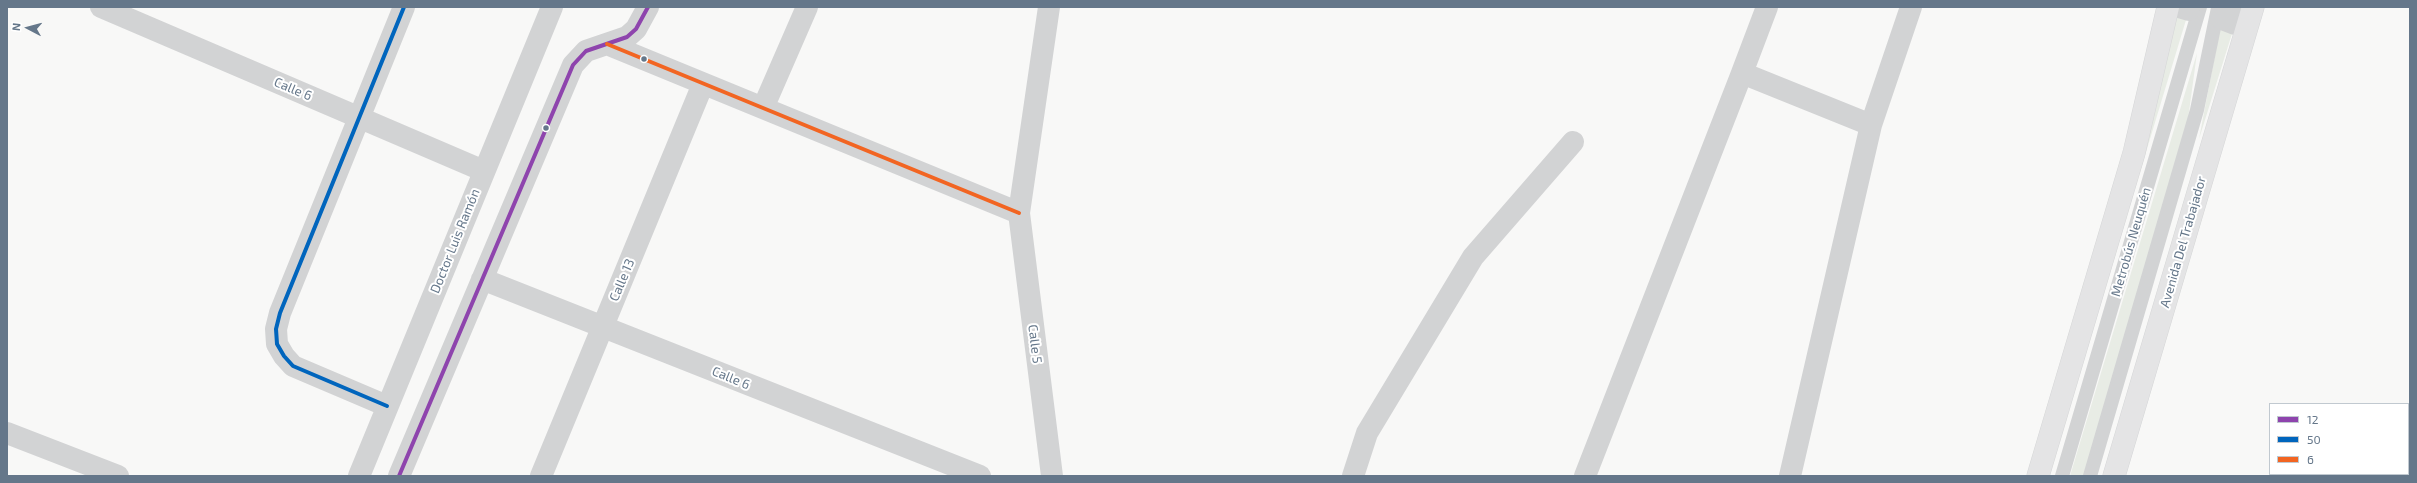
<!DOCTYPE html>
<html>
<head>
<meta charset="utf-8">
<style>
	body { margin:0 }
	#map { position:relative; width:2417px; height:483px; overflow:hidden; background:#f8f8f7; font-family:"Exo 2",sans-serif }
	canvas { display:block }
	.frame { position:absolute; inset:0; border:8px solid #65778a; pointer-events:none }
	.legend { position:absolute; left:2269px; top:403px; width:140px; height:72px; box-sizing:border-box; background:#fff; border:1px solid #c1c9d0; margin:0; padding:5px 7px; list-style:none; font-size:12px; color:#65778a }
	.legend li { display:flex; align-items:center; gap:8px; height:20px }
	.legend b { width:20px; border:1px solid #c1c9d0 }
	.north { position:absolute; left:8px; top:8px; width:40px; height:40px; -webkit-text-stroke:3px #fff; paint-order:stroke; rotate:276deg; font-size:11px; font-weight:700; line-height:16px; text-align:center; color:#65778a }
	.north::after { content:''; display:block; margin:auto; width:14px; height:18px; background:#65778a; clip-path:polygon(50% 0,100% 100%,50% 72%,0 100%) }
</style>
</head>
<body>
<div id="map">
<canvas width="2417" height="483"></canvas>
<div class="frame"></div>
<ul class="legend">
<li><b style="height:5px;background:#8e44ad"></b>12</li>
<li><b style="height:5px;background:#0065bd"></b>50</li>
<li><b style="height:5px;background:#f26522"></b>6</li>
</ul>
<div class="north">N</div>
</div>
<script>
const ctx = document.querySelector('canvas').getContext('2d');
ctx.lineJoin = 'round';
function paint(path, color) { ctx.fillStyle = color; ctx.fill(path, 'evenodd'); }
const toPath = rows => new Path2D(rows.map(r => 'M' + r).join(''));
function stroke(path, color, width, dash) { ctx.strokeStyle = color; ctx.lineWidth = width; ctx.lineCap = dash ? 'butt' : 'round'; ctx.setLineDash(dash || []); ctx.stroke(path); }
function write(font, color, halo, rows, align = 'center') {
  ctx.font = font + ' "Exo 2",sans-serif'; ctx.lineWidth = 4; ctx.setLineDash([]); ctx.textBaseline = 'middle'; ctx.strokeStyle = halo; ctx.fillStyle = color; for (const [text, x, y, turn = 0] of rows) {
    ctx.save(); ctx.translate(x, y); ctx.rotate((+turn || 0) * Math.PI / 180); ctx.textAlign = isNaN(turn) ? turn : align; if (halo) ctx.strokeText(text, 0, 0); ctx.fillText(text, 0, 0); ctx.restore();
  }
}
paint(toPath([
	[2174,7,2189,10,2140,172],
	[2222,19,2235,24,2199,139,2215,55],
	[2197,53,2188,119,2084,476,2070,476]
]), '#e8ece5');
const primary = toPath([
	[2038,476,2134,153,2168,7],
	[2114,476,2253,7]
]);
stroke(primary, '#d4d5d6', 23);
stroke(toPath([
	[2062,476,2200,7],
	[2090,476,2197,110,2218,8]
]), '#d2d3d4', 14);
stroke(toPath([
	[101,7,484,171],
	[1049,7,1019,213,1052,476],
	[2179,7,2189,10,2189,7],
	[2226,7,2222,19,2235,24,2241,7],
	[607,44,1019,213],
	[1742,73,1767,7],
	[763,108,807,7],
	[482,279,980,476],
	[387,406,293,366,284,356,277,344,276,329,280,313,404,7],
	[7,433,118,476],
	[359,476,552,7],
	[399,476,573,65,586,51,627,37,636,29,648,7],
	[541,476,703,84],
	[1353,476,1367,433,1473,257,1573,142],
	[1585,476,1742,73,1871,125],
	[1790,476,1871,125,1911,7]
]), '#d2d3d4', 22);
stroke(primary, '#e4e4e5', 22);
stroke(toPath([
	[399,476,573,65,586,51,627,37,636,29,648,7]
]), '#8e44ad', 4);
stroke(toPath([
	[387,406,293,366,284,356,277,344,276,329,280,313,404,7]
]), '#0065bd', 4);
stroke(toPath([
	[607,44,1019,213]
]), '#f26522', 4);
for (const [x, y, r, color] of [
	[644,59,3.5,"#65778a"],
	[546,128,3.5,"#65778a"]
]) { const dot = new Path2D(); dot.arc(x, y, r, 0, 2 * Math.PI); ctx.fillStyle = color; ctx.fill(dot); stroke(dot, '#fff', 1.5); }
write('13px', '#65778a', '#fff', [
	["Calle 6",293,89,23],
	["Doctor Luis Ramón",455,241,-68],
	["Metrobús Neuquén",2131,242,-74],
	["Avenida Del Trabajador",2183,242,-74],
	["Calle 13",622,280,-67],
	["Calle 5",1035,344,83],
	["Calle 6",731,378,22]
]);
</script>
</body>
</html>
